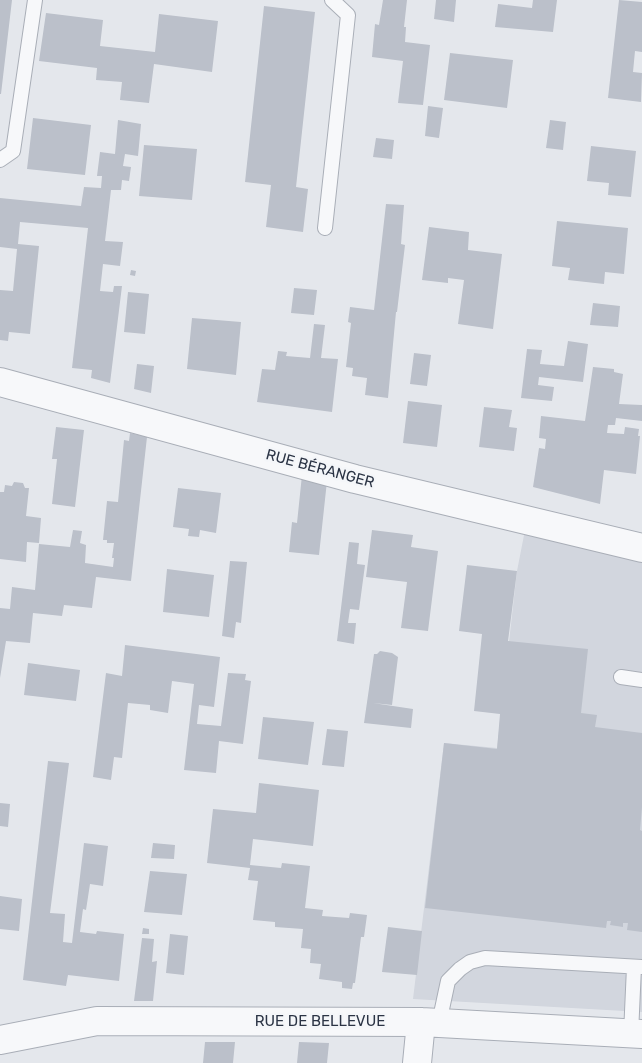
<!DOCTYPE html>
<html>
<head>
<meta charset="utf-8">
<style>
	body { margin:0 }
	canvas { display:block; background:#e4e7ec }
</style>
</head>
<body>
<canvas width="642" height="1063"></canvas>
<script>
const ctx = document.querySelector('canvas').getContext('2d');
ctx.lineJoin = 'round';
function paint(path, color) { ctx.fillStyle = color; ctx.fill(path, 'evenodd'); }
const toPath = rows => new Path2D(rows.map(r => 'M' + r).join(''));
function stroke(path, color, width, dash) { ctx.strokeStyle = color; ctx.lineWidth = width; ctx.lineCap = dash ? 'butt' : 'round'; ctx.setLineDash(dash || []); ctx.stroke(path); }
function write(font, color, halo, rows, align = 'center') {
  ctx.font = font + ' Rubik,sans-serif'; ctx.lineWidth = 5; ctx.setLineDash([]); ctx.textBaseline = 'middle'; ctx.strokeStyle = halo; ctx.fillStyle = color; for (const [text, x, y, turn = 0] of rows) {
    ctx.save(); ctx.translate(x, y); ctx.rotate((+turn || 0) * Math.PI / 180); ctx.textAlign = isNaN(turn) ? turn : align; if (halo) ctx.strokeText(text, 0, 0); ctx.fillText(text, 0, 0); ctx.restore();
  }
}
paint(toPath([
	[525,530,642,560,642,1012,413,999,444,743,497,748,517,571]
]), '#d2d6de');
paint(toPath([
	[0,0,12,0,1,94,0,94],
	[383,0,407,0,404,27,406,27,405,42,430,45,423,105,398,103,403,61,372,57,375,24,379,25],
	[436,0,456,0,454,22,434,19],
	[533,0,557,0,553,32,495,27,498,4,532,8],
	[619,0,642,2,642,52,635,51,633,72,642,73,641,102,608,98],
	[264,6,315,12,296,187,308,189,303,232,266,227,271,185,245,182],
	[46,13,103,20,100,46,155,52,159,14,218,21,212,72,154,64,149,103,120,100,122,82,96,80,97,68,39,61],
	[450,53,513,60,507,108,444,100],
	[428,106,443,108,439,138,425,136],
	[33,118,91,125,85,175,27,169],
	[118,120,141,124,138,156,125,154,123,166,131,167,129,181,122,180,121,190,111,190,105,241,123,242,120,266,103,264,100,291,113,292,114,286,122,286,110,383,91,378,92,370,72,368,88,228,20,222,18,244,39,246,30,334,9,332,8,341,0,340,0,290,13,291,17,249,0,247,0,198,81,206,84,187,101,188,102,176,97,176,100,152,115,154],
	[550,120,566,122,563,150,546,148],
	[376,138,394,140,392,159,373,157],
	[144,145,197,149,192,200,139,196],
	[591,146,636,151,631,197,608,195,609,183,587,181],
	[386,204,404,205,401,244,405,245,397,312,396,312,388,398,365,395,367,378,352,376,353,368,346,367,351,323,348,322,350,307,374,310],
	[557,221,628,228,624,274,605,272,604,284,568,280,570,268,552,266],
	[429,227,469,232,468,250,502,254,493,329,458,324,464,280,448,278,448,283,422,280],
	[131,270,136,271,135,276,130,275],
	[294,288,317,290,314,315,291,313],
	[128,292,149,294,145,334,124,332],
	[593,303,620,306,618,327,590,325],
	[192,318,241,322,236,375,187,369],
	[314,324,325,325,321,358,338,359,332,412,257,402,262,369,275,370,278,351,287,352,286,356,310,358],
	[568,341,588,344,583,382,539,377,538,385,554,387,552,401,521,398,527,349,542,350,540,364,564,366],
	[414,353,431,355,427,386,410,384],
	[137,364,154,366,151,393,134,389],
	[593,367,614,369,614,372,623,374,619,404,642,405,642,421,616,418,615,425,608,425,607,433,624,434,625,427,639,429,638,436,640,436,636,474,604,470,600,504,533,487,539,448,545,449,546,439,539,438,541,416,585,421],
	[408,401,442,405,437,447,403,443],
	[484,407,512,410,509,427,517,428,514,451,479,447],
	[56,427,84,430,75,507,52,504,57,459,52,459],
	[130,433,147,437,131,581,96,577,92,608,64,605,62,616,33,613,30,643,6,641,0,678,0,608,10,609,12,587,35,590,39,544,70,547,73,530,82,531,80,543,86,545,85,563,113,567,114,558,112,558,114,543,107,543,107,540,103,540,107,501,118,502,124,440,129,441],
	[302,475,327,481,319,555,289,552,292,522,297,523],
	[14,482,23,483,25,488,29,488,26,516,41,518,39,543,27,542,26,562,0,559,0,492,4,492,5,485,12,486],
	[178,488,221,493,216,533,200,530,199,537,188,536,189,529,173,527],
	[372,530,413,535,411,547,438,551,428,631,401,628,407,582,366,577],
	[349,542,359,543,357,564,365,565,359,610,350,609,348,623,356,623,354,644,337,641],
	[230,561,247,562,241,623,236,622,234,638,222,636],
	[467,565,517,571,508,641,588,649,581,713,597,715,595,727,642,733,642,807,640,830,642,831,642,932,627,930,628,923,623,923,623,927,610,925,611,921,607,921,606,928,425,908,444,743,497,749,500,714,474,711,482,634,459,631],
	[167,569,214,575,209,617,163,612],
	[125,645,220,657,214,707,199,705,197,724,221,726,228,673,246,674,245,680,251,681,243,744,219,741,216,773,184,770,194,684,172,681,168,713,150,710,150,705,128,703,122,758,114,757,111,780,93,777,106,673,122,676],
	[380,651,392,653,398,657,392,705,373,703,413,709,411,728,364,723,374,654,377,654],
	[28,663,80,670,76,701,24,695],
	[263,717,314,722,308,765,258,759],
	[327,729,348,731,344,767,322,765],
	[48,761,69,763,50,913,65,914,63,942,72,943,84,843,108,846,103,886,90,884,86,910,83,909,80,932,96,934,97,931,124,934,119,981,68,975,66,986,23,980],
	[259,783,319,790,313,846,253,839,250,865,281,868,282,863,310,866,305,908,323,910,322,916,349,918,350,913,367,915,364,937,361,937,355,983,353,983,352,989,342,988,342,982,319,979,321,964,310,963,311,949,301,948,303,929,275,927,275,922,253,920,258,881,248,880,250,868,207,863,213,809,256,813],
	[0,803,10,804,8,827,0,826],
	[153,843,175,845,174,859,151,858],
	[150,871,187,874,182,915,144,912],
	[0,896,22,899,19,931,0,929],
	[388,927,422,931,417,975,382,972],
	[143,928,149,929,149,934,142,934],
	[170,934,188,936,184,975,166,973],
	[142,938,154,939,152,962,157,961,153,1001,134,1001],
	[205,1042,235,1042,233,1063,203,1063],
	[299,1042,329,1043,327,1063,297,1063]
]), '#bbc0ca');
const service = toPath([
	[0,160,13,151,35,0],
	[325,228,348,15,332,0],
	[621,677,642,680],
	[439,1023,448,981,460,969,470,962,485,958,642,967],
	[631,1034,634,967]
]);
const minor = toPath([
	[0,382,355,479,642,548],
	[0,1040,97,1021,421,1022,642,1034],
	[417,1063,421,1022]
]);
stroke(service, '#a9aeb7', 16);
stroke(minor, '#a9aeb7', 30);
stroke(service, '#f7f8fa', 14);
stroke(minor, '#f7f8fa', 28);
write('15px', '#2b3445', '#f4f6f9', [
	["RUE BÉRANGER",320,469,15],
	["RUE DE BELLEVUE",320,1022]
]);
</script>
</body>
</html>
